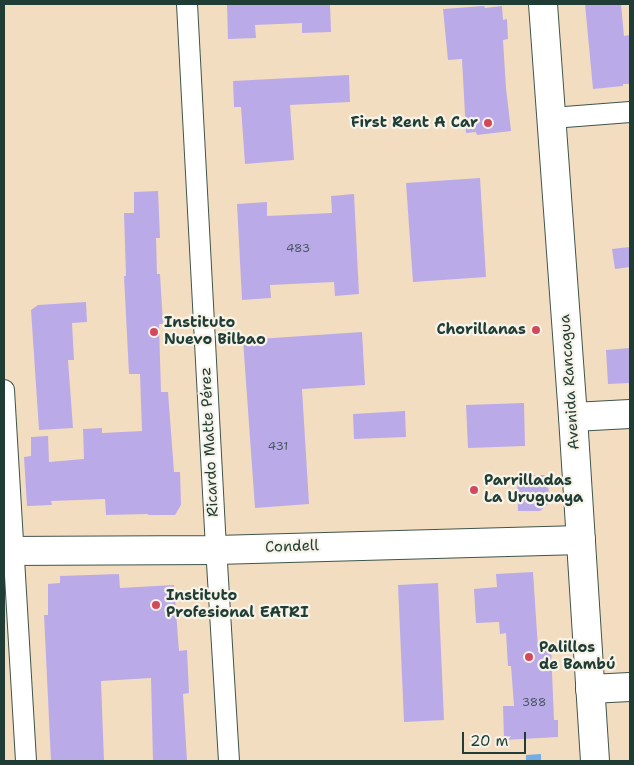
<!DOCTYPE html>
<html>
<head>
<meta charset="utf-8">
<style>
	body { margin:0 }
	#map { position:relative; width:634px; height:765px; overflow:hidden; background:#f3ddc0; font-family:"Shantell Sans",sans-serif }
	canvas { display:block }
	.frame { position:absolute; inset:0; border:5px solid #1f3d34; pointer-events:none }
	.scale { position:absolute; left:462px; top:732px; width:64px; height:22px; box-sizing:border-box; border:2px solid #1f3d34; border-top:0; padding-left:6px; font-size:15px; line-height:18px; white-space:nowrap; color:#1f3d34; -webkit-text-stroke:4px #f7f3e8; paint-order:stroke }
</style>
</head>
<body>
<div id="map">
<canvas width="634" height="765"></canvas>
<div class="frame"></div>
<div class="scale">20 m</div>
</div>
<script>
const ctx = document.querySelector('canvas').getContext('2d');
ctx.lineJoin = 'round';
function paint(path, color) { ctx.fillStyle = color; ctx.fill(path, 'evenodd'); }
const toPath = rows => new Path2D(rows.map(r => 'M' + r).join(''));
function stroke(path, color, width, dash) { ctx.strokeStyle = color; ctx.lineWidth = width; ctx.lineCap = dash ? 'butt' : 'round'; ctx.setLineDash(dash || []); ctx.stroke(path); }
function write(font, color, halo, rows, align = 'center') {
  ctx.font = font + ' "Shantell Sans",sans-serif'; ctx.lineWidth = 4.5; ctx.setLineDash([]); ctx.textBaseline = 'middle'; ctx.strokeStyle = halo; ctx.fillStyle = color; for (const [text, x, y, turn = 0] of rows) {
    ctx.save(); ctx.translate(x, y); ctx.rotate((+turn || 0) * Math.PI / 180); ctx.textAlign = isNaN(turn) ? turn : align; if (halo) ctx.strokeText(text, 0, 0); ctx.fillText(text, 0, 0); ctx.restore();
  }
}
paint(toPath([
	[541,754,541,761,526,761,526,755]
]), '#74ade4');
paint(toPath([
	[227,4,330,4,331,32,302,33,302,23,255,25,256,38,228,39],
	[585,4,621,4,624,36,630,35,630,84,623,84,623,86,593,89],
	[484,6,485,8,502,6,503,20,507,19,508,39,503,40,506,88,511,131,477,135,476,132,466,133,462,59,448,60,443,9],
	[349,75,350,102,290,105,294,160,245,164,241,107,234,107,233,81],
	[480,178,486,277,413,282,406,183],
	[158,191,160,238,156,238,157,274,160,274,163,324,159,324,161,392,168,392,174,472,180,472,181,505,175,515,148,515,148,514,106,515,105,499,51,501,52,505,27,506,24,457,31,456,31,437,48,436,49,462,84,459,83,429,102,428,102,433,142,431,140,374,129,374,124,276,126,276,124,213,134,213,134,192],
	[354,194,359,294,335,296,334,282,270,285,271,298,242,300,237,204,267,202,267,216,332,213,331,196],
	[630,247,630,267,615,269,612,249],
	[86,302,87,322,72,323,74,360,68,360,73,428,39,430,31,310,38,305],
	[362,332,365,385,302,389,309,504,255,508,243,340],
	[630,348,630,383,608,384,606,350],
	[524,403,525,446,468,448,466,405],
	[405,411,406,437,354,439,353,414],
	[517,475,548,475,549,503,540,511,518,511],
	[533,572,538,648,551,648,554,720,558,720,558,737,504,740,503,706,514,706,511,666,508,666,506,633,500,634,499,622,476,623,474,589,497,587,496,574],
	[119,574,120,588,174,585,179,651,187,650,189,693,183,694,187,761,153,761,151,678,101,681,104,761,51,761,44,615,48,615,48,584,60,583,60,576],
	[438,583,444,720,404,722,398,585]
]), '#bbaae8');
const street = toPath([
	[187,4,215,530,229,761],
	[552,118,630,112],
	[4,390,26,761]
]);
const secondary = toPath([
	[573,417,630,414],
	[4,551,216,550,581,540],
	[590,689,630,687]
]);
const primary = toPath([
	[543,4,573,417,595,761]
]);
stroke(street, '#3f5549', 22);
stroke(secondary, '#3f5549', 30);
stroke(primary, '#3f5549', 30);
stroke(street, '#fff', 20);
stroke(secondary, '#fff', 28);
stroke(primary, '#fff', 28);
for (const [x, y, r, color] of [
	[488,123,5,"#d1495b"],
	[536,330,5,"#d1495b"],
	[154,332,5,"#d1495b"],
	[474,490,5,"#d1495b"],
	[156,605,5,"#d1495b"],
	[529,657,5,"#d1495b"]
]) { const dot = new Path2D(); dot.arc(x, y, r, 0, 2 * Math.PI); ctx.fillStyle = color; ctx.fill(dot); stroke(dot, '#f7f3e8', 2); }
write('12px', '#465861', null, [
	["483",298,249],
	["431",278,447],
	["388",534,703]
]);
write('bold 15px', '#1f3d34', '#f7f3e8', [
	["First Rent A Car",478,123,"right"],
	["Instituto",164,323],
	["Nuevo Bilbao",164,340],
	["Chorillanas",526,330,"right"],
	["Parrilladas",484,481],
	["La Uruguaya",484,498],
	["Instituto",166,596],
	["Profesional EATRI",166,613],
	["Palillos",539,648],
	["de Bambú",539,665]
], 'left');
write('15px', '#1f3d34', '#f7f3e8', [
	["Avenida Rancagua",570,382,-94],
	["Ricardo Matte Pérez",210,442,-93],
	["Condell",292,547,-2]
]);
</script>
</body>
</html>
